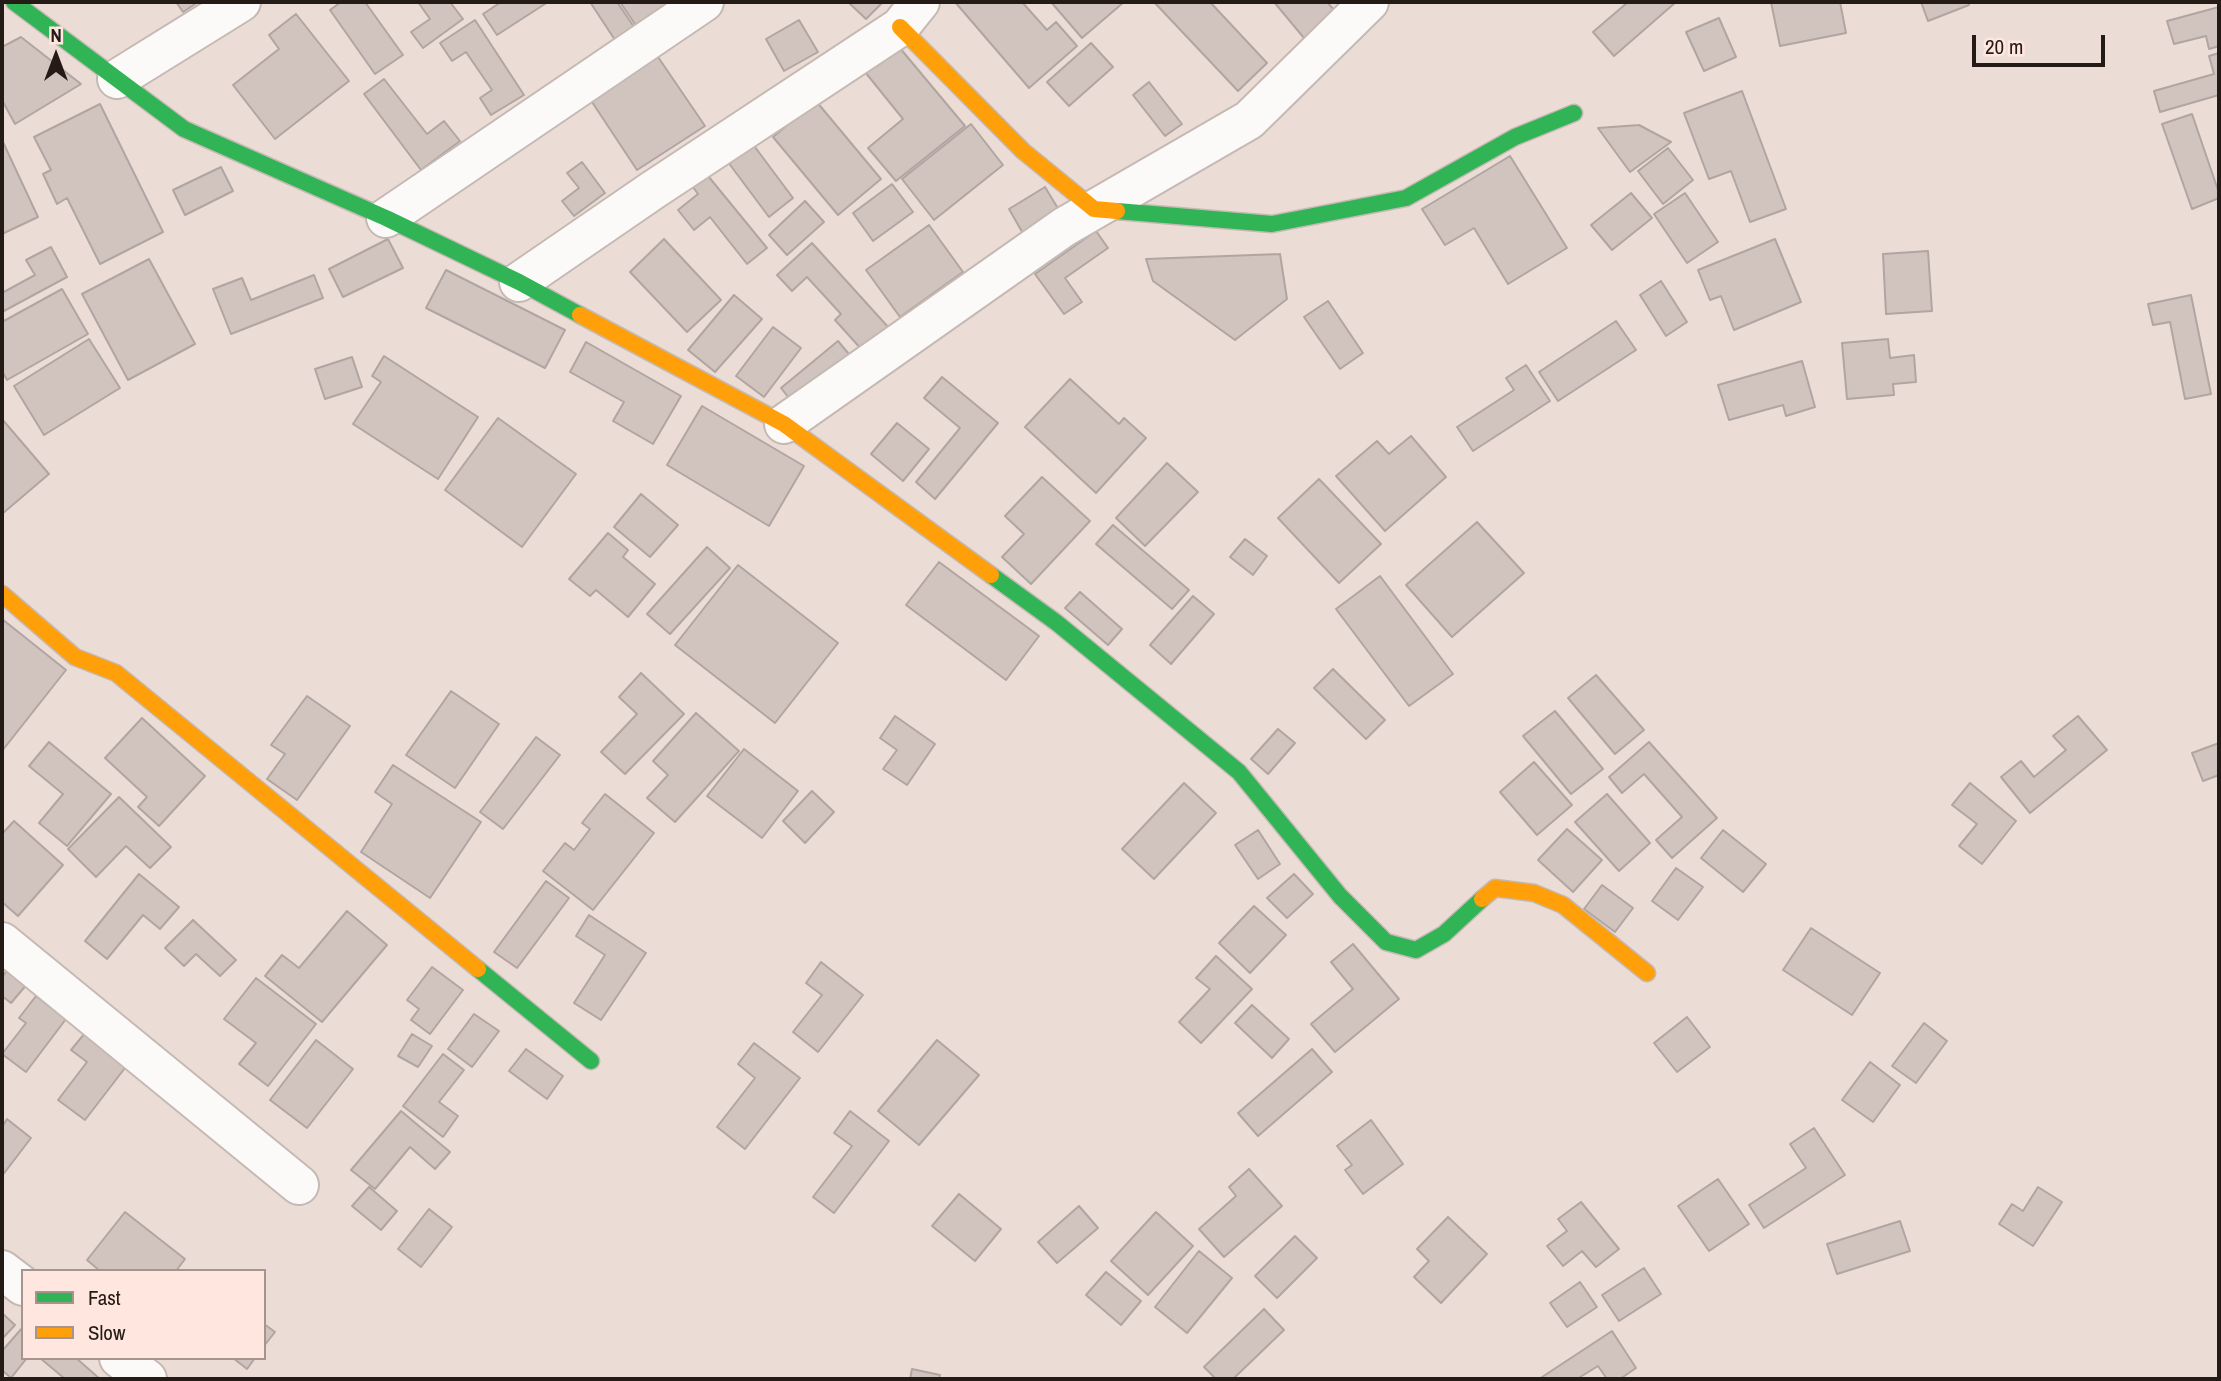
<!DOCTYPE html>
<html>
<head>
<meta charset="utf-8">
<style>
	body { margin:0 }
	#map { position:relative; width:2221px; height:1381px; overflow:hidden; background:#ecdcd6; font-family:"Archivo Narrow",sans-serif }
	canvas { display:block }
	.frame { position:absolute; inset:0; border:4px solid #241a16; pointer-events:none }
	.legend { position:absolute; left:21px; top:1269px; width:245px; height:91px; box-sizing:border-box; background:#ffe6de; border:2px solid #a7948e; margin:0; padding:9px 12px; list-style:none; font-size:21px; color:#241a16 }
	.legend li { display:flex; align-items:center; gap:14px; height:35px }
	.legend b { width:35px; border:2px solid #a7948e }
	.north { position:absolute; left:21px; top:21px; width:70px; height:70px; -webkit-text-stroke:5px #ffe6de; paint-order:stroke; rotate:0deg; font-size:19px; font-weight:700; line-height:28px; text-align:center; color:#241a16 }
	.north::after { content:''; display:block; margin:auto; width:24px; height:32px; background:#241a16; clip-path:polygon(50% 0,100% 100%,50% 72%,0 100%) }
	.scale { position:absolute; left:1972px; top:35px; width:133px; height:32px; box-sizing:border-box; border:4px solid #241a16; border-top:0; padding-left:9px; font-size:21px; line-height:24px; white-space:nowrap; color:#241a16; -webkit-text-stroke:5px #ffe6de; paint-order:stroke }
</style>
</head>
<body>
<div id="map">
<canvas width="2221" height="1381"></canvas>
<div class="frame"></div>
<ul class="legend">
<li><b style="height:9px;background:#30b455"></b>Fast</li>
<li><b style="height:9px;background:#ff9f0a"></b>Slow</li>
</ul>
<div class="north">N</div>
<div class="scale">20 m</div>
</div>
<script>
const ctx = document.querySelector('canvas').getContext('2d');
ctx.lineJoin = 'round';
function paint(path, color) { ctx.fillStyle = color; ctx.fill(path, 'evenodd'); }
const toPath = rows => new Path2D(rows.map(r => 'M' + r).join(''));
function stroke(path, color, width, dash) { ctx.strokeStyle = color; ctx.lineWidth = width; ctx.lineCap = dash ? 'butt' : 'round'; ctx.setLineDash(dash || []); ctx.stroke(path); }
const building = toPath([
	[176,2,198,2,183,12,176,2],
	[341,2,365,2,403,55,375,74,330,10,341,2],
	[418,2,450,2,463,19,423,48,411,32,430,19,418,2],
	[501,2,548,2,497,35,483,14,501,2],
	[590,2,617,2,634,27,615,40,590,2],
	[620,2,675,2,637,27,620,2],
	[848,2,883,2,866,19,848,2],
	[955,2,1022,2,1047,30,1056,22,1077,46,1029,88,955,2],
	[1051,2,1124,2,1082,38,1051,2],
	[1154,2,1210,2,1267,63,1238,91,1154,2],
	[1274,2,1327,2,1335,11,1304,38,1274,2],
	[1628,2,1676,2,1614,56,1593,32,1628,2],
	[1771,2,1840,2,1846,33,1780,46,1771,2],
	[1921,2,1968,2,1969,5,1928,21,1921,2],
	[2219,7,2219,46,2209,49,2206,36,2174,44,2167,21,2219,7],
	[296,14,349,81,275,139,233,85,279,49,269,35,296,14],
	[1719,18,1736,57,1704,71,1686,32,1719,18],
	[475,20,524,95,491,115,480,98,492,90,466,52,452,61,440,43,475,20],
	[799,20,818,52,784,71,766,39,799,20],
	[21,37,81,84,15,124,2,100,2,47,21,37],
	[894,41,965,126,896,181,868,148,903,119,861,67,894,41],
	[1091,43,1113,67,1069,106,1047,82,1091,43],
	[2219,53,2219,95,2160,112,2154,91,2214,74,2209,56,2219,53],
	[656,54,705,126,637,170,590,99,656,54],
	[384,79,427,134,444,121,460,141,421,170,364,94,384,79],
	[1149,82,1182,124,1165,136,1133,95,1149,82],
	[1742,91,1786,209,1750,222,1731,171,1709,179,1684,113,1742,91],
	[816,101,881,179,838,215,773,137,816,101],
	[100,104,163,232,100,264,67,198,57,204,43,174,51,170,34,137,100,104],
	[2192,114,2219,193,2219,198,2192,209,2162,124,2192,114],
	[971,124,1003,165,934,220,902,179,971,124],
	[1639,125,1671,142,1630,172,1598,128,1639,125],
	[746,135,793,198,769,217,722,154,746,135],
	[2,140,38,217,2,234,2,140],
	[1668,148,1693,180,1663,204,1638,171,1668,148],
	[1510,156,1567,248,1508,284,1474,228,1445,245,1422,209,1510,156],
	[582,162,605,193,574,216,562,201,579,188,567,173,582,162],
	[221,167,233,191,185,215,173,190,221,167],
	[704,171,767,248,747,264,710,217,694,230,678,210,698,194,690,183,704,171],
	[892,184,913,212,873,241,853,213,892,184],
	[1045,187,1062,215,1025,237,1009,209,1045,187],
	[1631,193,1652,218,1612,250,1591,225,1631,193],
	[1685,193,1718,242,1687,263,1654,214,1685,193],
	[805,201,824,222,787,255,769,235,805,201],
	[929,225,963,272,900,317,866,270,929,225],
	[1096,231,1108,248,1065,278,1082,302,1064,314,1035,274,1096,231],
	[388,239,403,268,343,297,329,269,388,239],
	[664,239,721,300,687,332,630,272,664,239],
	[1775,239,1801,302,1734,330,1721,296,1710,300,1698,270,1775,239],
	[812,243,889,328,863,351,835,320,841,314,807,277,792,291,777,275,812,243],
	[51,247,67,277,2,312,2,293,35,275,26,260,51,247],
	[1928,251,1932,311,1886,314,1883,254,1928,251],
	[1280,254,1287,299,1235,340,1153,281,1146,259,1280,254],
	[149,259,195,344,128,380,82,294,149,259],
	[446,270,565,330,545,368,426,308,446,270],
	[314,275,323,298,231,334,213,289,242,278,251,300,314,275],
	[1661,281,1687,322,1666,336,1640,295,1661,281],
	[62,289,88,334,7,380,2,371,2,322,62,289],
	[734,295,762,319,715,372,688,350,734,295],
	[2191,295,2211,394,2185,399,2170,322,2153,325,2148,304,2191,295],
	[1328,301,1363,353,1340,369,1304,317,1328,301],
	[1616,321,1636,350,1558,401,1539,372,1616,321],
	[773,327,801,348,764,397,736,376,773,327],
	[89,339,120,388,44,435,14,386,89,339],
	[1888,339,1890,358,1914,355,1916,382,1893,384,1894,395,1847,399,1842,343,1888,339],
	[838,341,853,359,796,407,781,388,838,341],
	[586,342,681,396,653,444,613,421,624,402,570,372,586,342],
	[384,356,478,417,438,479,353,424,381,382,372,376,384,356],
	[352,357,362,387,325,399,315,369,352,357],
	[1802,361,1815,407,1786,416,1783,405,1729,420,1718,385,1802,361],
	[1526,365,1550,401,1473,451,1457,427,1514,390,1506,378,1526,365],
	[942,377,998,423,935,499,916,482,960,428,924,398,942,377],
	[1070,379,1119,424,1124,418,1146,438,1096,493,1025,427,1070,379],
	[702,406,804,466,769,526,667,465,702,406],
	[498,418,576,474,522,547,445,490,498,418],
	[2,419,49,474,2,514,2,419],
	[897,423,929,449,903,481,871,454,897,423],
	[1411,436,1446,477,1385,531,1336,476,1377,441,1389,454,1411,436],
	[1167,463,1198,492,1145,546,1116,518,1167,463],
	[1042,477,1090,521,1031,584,1002,557,1024,534,1005,516,1042,477],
	[1319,479,1381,544,1339,583,1278,518,1319,479],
	[641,494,678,525,650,557,614,527,641,494],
	[1477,522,1524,573,1452,637,1406,585,1477,522],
	[1113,525,1189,590,1172,609,1096,544,1113,525],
	[608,533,628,550,623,557,655,584,628,617,596,590,590,596,569,579,608,533],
	[1245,539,1267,556,1253,575,1230,557,1245,539],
	[707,547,730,568,670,634,647,614,707,547],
	[939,562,1039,636,1006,680,906,605,939,562],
	[738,565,838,643,775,723,675,645,738,565],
	[1380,576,1453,674,1409,706,1336,609,1380,576],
	[1080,592,1122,629,1108,645,1065,608,1080,592],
	[1193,596,1214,614,1171,664,1150,645,1193,596],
	[2,619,66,670,2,751,2,619],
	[1333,669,1385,720,1366,739,1314,688,1333,669],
	[641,673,684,714,625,774,601,752,637,714,619,697,641,673],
	[1596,675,1644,730,1615,754,1568,698,1596,675],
	[451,691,499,724,455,788,406,755,451,691],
	[307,696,350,726,297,800,267,779,285,754,271,745,307,696],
	[1555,711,1603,769,1571,794,1523,736,1555,711],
	[696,713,739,751,675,822,647,798,668,775,653,761,696,713],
	[895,716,935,744,907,785,883,769,897,750,880,738,895,716],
	[2078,716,2107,750,2030,813,2001,777,2021,761,2034,777,2066,750,2053,736,2078,716],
	[142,718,205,776,159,826,138,807,147,797,105,758,142,718],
	[1278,729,1295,743,1268,774,1251,759,1278,729],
	[536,737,560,755,503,829,480,812,536,737],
	[49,742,111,794,67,846,39,823,63,794,29,766,49,742],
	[1649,742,1717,818,1672,858,1656,840,1682,817,1644,774,1622,793,1609,777,1649,742],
	[2219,743,2219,775,2203,781,2192,753,2219,743],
	[744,749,798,791,762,838,707,796,744,749],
	[1534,762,1572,805,1537,835,1500,792,1534,762],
	[393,765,481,822,430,898,361,852,392,804,375,792,393,765],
	[1184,783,1216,813,1154,879,1122,849,1184,783],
	[1970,783,2016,821,1982,864,1959,846,1977,824,1952,805,1970,783],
	[812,791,834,812,805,843,783,821,812,791],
	[605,794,654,833,593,910,543,871,565,843,574,850,590,829,582,823,605,794],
	[1607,794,1650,843,1619,871,1575,822,1607,794],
	[119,797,171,847,150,868,126,846,96,877,68,849,119,797],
	[14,821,63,865,18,916,2,902,2,834,14,821],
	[1567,829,1602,860,1573,892,1538,860,1567,829],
	[1258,830,1280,864,1258,879,1235,845,1258,830],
	[1723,830,1766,864,1743,892,1701,858,1723,830],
	[1676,868,1703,887,1678,920,1652,901,1676,868],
	[139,874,179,907,160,929,143,915,107,959,85,941,139,874],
	[1294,874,1313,894,1287,918,1267,898,1294,874],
	[546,881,569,898,517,968,494,952,546,881],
	[1602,885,1633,908,1615,932,1584,909,1602,885],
	[1254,906,1286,935,1250,973,1219,943,1254,906],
	[347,911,387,945,322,1022,265,976,282,955,299,968,347,911],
	[589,915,646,953,601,1020,574,1003,605,955,576,936,589,915],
	[193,920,236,960,220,976,196,954,184,966,165,948,193,920],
	[1811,928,1880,973,1852,1015,1783,970,1811,928],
	[1353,944,1399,999,1335,1052,1311,1024,1353,989,1331,962,1353,944],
	[1216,956,1252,989,1201,1043,1179,1022,1210,989,1196,978,1216,956],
	[821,962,863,995,818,1052,793,1032,822,995,806,983,821,962],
	[432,967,463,990,430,1034,411,1020,419,1009,407,1000,432,967],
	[9,968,28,983,11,1003,2,996,2,977,9,968],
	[256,978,316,1024,268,1086,239,1064,256,1043,224,1019,256,978],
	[36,996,66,1019,26,1072,2,1054,26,1023,19,1018,36,996],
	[1252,1005,1289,1039,1272,1058,1235,1023,1252,1005],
	[474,1014,499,1031,472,1067,448,1049,474,1014],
	[1687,1017,1710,1047,1677,1072,1654,1043,1687,1017],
	[1924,1023,1947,1041,1916,1083,1892,1066,1924,1023],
	[85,1033,128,1064,85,1120,58,1100,87,1062,71,1050,85,1033],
	[412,1034,432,1046,418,1067,398,1056,412,1034],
	[316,1040,353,1069,307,1128,270,1100,316,1040],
	[937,1040,979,1075,919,1145,878,1111,937,1040],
	[754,1043,800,1078,745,1149,717,1127,755,1078,738,1064,754,1043],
	[526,1049,563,1076,547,1099,509,1071,526,1049],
	[1312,1049,1332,1072,1258,1136,1238,1113,1312,1049],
	[443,1054,464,1070,439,1102,458,1116,443,1137,403,1106,443,1054],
	[1870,1062,1900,1085,1873,1122,1842,1100,1870,1062],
	[401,1111,450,1152,435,1169,410,1147,375,1189,351,1170,401,1111],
	[850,1111,889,1141,834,1213,813,1197,852,1146,834,1133,850,1111],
	[7,1119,31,1138,2,1176,2,1127,7,1119],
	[1371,1120,1403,1164,1363,1194,1345,1170,1352,1165,1337,1146,1371,1120],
	[1814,1128,1845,1175,1764,1228,1749,1205,1806,1168,1790,1144,1814,1128],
	[1249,1169,1282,1206,1224,1257,1199,1229,1236,1196,1229,1187,1249,1169],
	[1718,1179,1749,1224,1709,1251,1678,1206,1718,1179],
	[369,1187,397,1211,381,1230,352,1206,369,1187],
	[2038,1187,2062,1202,2033,1246,1999,1224,2012,1204,2023,1211,2038,1187],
	[959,1194,1001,1229,975,1261,932,1226,959,1194],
	[1581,1202,1619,1249,1596,1267,1582,1251,1563,1266,1547,1246,1567,1231,1558,1219,1581,1202],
	[1079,1206,1098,1228,1057,1263,1038,1242,1079,1206],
	[429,1209,452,1227,421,1267,398,1249,429,1209],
	[125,1212,185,1259,176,1271,100,1271,87,1260,125,1212],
	[1156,1212,1193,1246,1148,1295,1111,1261,1156,1212],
	[1448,1217,1487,1254,1441,1303,1414,1277,1429,1261,1417,1249,1448,1217],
	[1900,1221,1910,1251,1837,1274,1827,1244,1900,1221],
	[1295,1236,1317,1258,1277,1298,1255,1276,1295,1236],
	[1199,1251,1232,1278,1187,1333,1155,1307,1199,1251],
	[1644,1268,1661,1294,1619,1321,1602,1295,1644,1268],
	[1106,1272,1141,1301,1121,1325,1086,1295,1106,1272],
	[1580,1282,1597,1307,1567,1327,1550,1303,1580,1282],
	[1264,1309,1284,1330,1233,1379,1216,1379,1204,1367,1264,1309],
	[2,1313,15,1325,2,1339,2,1313],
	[264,1324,275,1332,264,1346,264,1324],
	[23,1327,23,1358,27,1358,11,1378,2,1370,2,1351,23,1327],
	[1612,1331,1636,1368,1620,1379,1607,1379,1598,1366,1577,1379,1539,1379,1612,1331],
	[40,1358,76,1358,100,1379,65,1379,40,1358],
	[233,1358,255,1358,247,1369,233,1358],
	[912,1369,940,1375,939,1379,910,1379,912,1369]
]);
paint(building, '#d1c4bf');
stroke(building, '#b1a5a1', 2);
const street = toPath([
	[117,79,241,2],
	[386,218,704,2],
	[519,282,653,190,900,27,920,2],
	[784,424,1064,227,1249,120,1369,2],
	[2,942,299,1185],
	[2,1270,23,1286],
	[119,1358,147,1379]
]);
const fast = toPath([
	[14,2,184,129,386,218,519,282,580,315],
	[1117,211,1272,224,1406,198,1515,137,1574,113],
	[991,575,1057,623,1239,772,1340,896,1386,942,1416,950,1444,934,1482,899],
	[478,969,591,1061]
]);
const slow = toPath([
	[900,27,1023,151,1094,209,1117,211],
	[580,315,784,424,991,575],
	[2,594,75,657,116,673,478,969],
	[1482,899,1495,888,1534,893,1563,905,1647,973]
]);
stroke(street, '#c5b9b4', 42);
stroke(fast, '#c5b9b4', 19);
stroke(slow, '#c5b9b4', 19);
stroke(street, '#fcfaf9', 38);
stroke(fast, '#30b455', 16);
stroke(slow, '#ff9f0a', 16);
</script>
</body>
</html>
